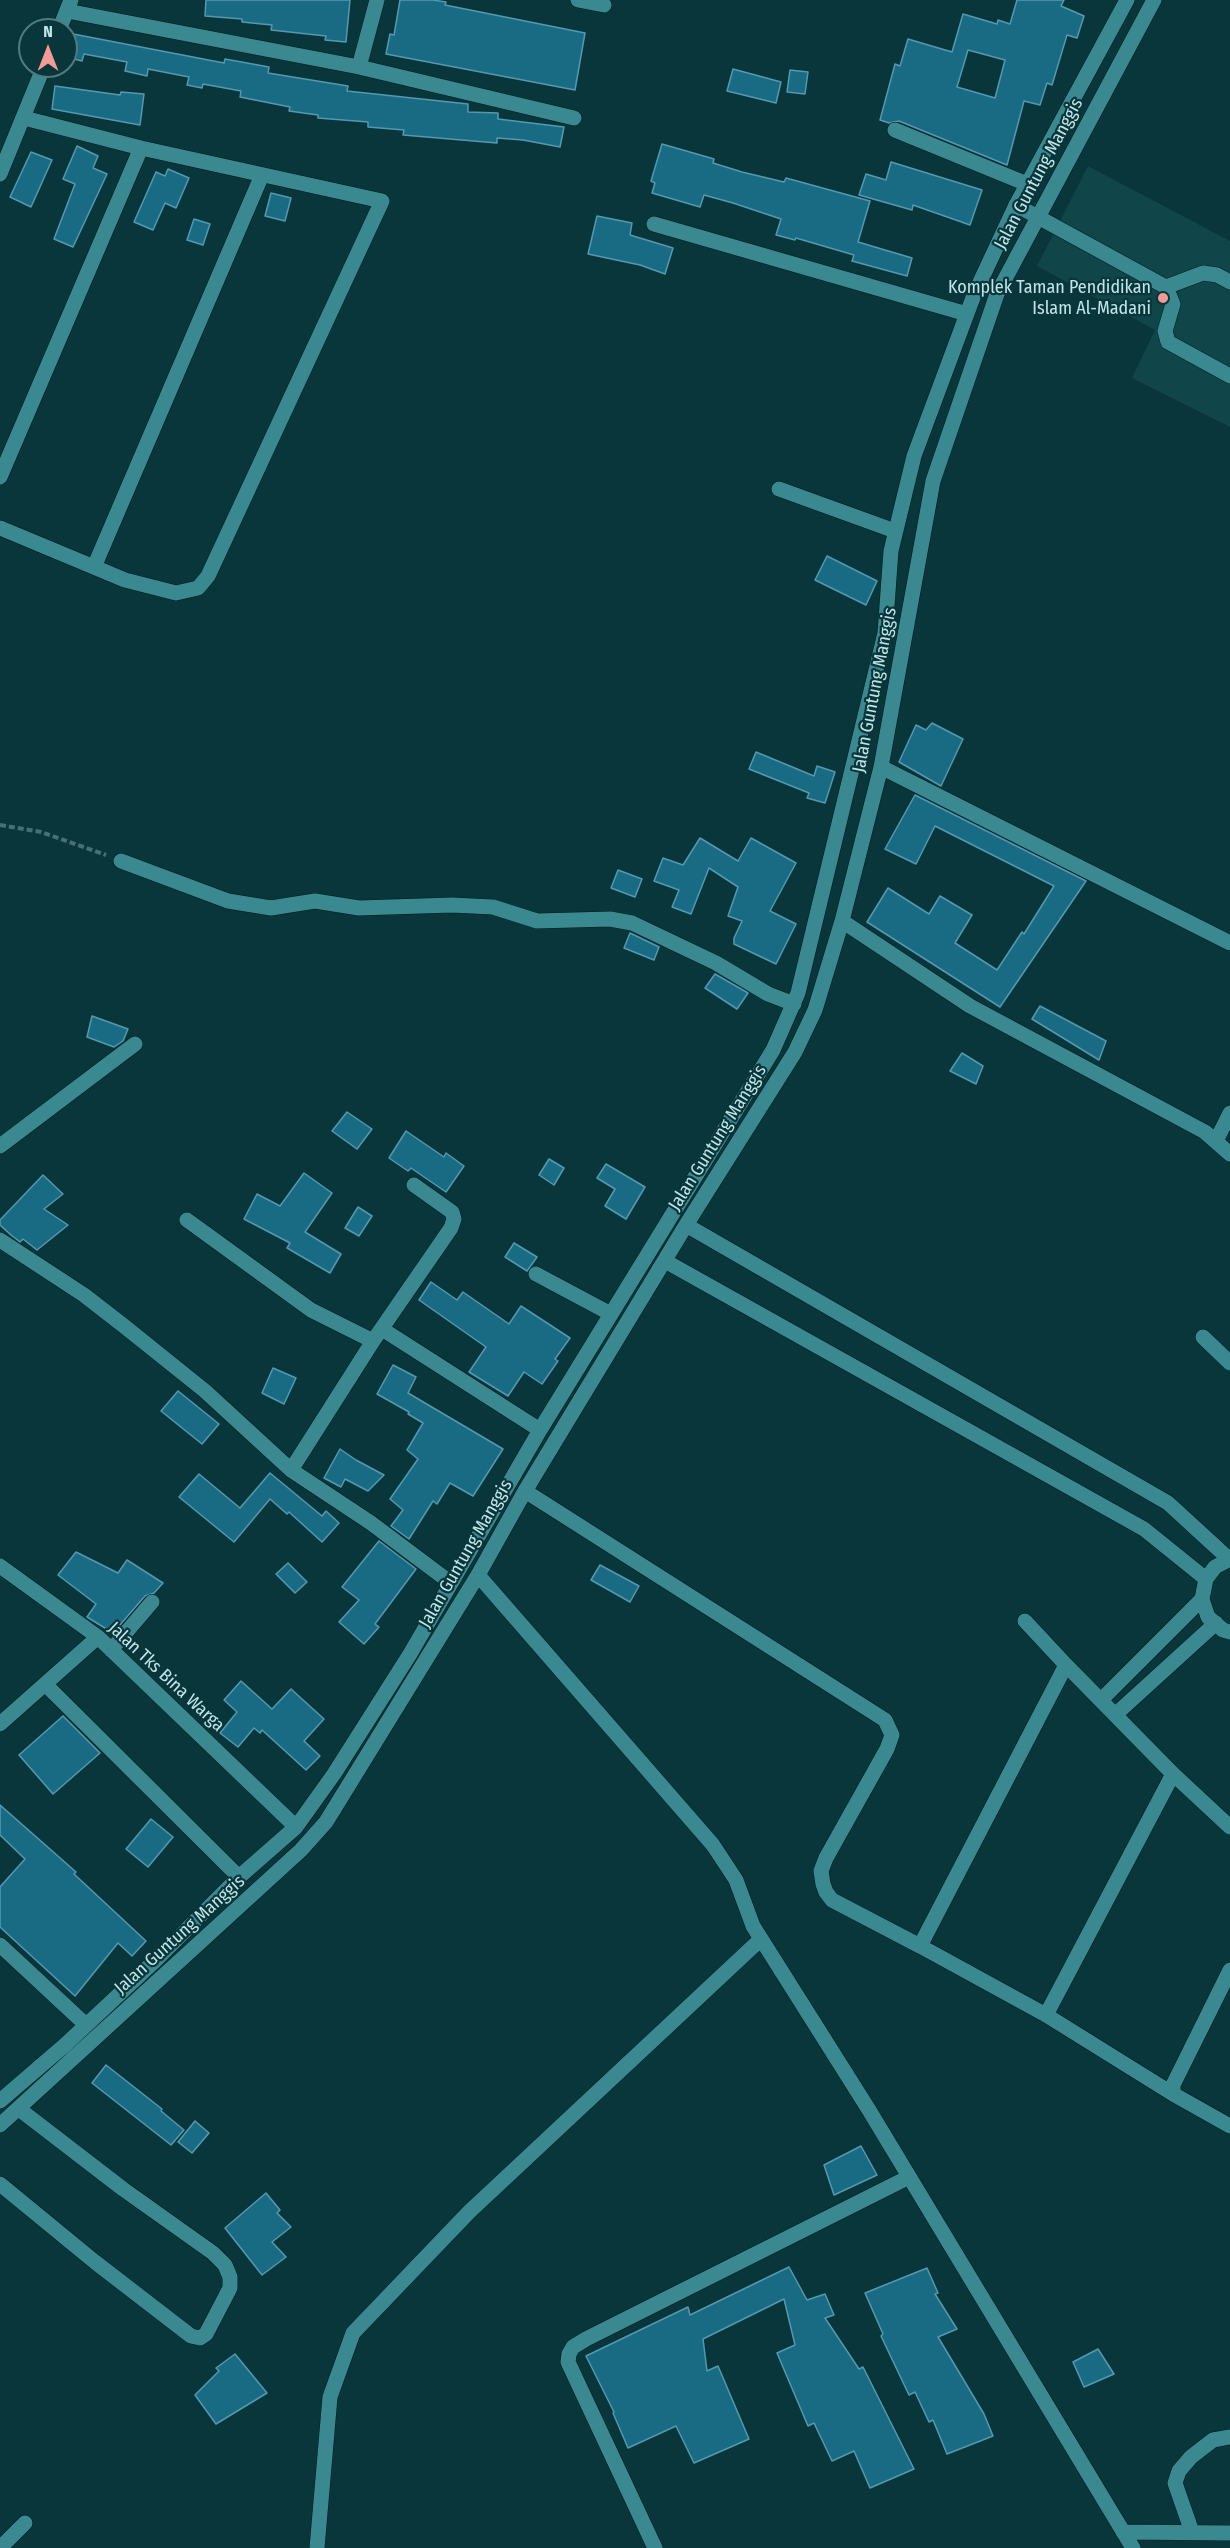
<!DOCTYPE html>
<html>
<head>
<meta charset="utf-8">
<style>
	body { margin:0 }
	#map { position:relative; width:1230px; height:2548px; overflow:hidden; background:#09363a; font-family:"Fira Sans Condensed",sans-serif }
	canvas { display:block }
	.north { position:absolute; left:18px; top:18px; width:60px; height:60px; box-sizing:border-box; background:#09363a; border:2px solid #527c80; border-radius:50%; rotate:0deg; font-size:16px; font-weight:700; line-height:24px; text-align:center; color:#c0e5e9 }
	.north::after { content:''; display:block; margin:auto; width:21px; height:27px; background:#f59b96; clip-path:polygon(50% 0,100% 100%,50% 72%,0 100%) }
</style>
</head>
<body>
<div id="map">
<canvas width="1230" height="2548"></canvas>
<div class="north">N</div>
</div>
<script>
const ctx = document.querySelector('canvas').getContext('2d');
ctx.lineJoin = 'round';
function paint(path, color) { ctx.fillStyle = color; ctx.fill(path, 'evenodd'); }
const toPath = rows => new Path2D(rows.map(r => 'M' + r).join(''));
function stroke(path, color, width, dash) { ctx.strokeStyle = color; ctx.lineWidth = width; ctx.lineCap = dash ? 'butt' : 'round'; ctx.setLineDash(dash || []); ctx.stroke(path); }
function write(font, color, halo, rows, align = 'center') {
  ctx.font = font + ' "Fira Sans Condensed",sans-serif'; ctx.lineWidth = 4.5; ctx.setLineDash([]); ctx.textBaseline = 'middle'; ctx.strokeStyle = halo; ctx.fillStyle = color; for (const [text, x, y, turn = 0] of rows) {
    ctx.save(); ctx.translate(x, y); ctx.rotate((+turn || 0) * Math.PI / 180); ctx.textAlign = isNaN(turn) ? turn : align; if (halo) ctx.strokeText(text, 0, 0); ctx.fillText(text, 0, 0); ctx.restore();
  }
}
paint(toPath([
	[1088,166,1230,241,1230,427,1132,378,1155,330,1037,266]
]), '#104549');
const building = toPath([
	[206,0,350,0,346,42,325,40,326,36,271,30,272,25,242,22,242,19,205,16,206,0],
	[400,0,433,0,446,2,445,5,585,33,575,90,386,54,390,34,394,35,400,0],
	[1017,0,1064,0,1061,6,1084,16,1077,38,1067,35,1052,85,1047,83,1040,105,1024,101,1007,165,899,121,889,123,880,120,895,64,900,66,908,39,952,52,963,14,997,24,998,20,1010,24,1017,0],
	[968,50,1005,60,995,98,957,87,968,50],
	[68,33,224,63,225,59,269,67,268,73,348,86,347,91,468,104,468,112,498,113,498,119,564,127,560,147,523,140,497,138,497,143,403,135,404,130,368,127,368,122,318,118,318,115,289,111,290,107,240,97,241,91,203,84,202,88,187,85,189,77,148,69,147,76,125,71,127,62,84,54,82,61,66,57,66,36,68,33],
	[733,69,781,82,776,103,727,91,733,69],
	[790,70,808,72,805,94,787,92,790,70],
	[55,86,120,95,121,92,144,94,140,125,52,109,55,86],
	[662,144,714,159,713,163,742,172,784,182,786,178,870,201,858,242,912,258,907,276,852,261,854,255,796,238,795,240,776,235,781,219,733,203,704,195,700,207,652,193,655,183,651,181,662,144],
	[77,146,98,156,93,168,107,174,73,247,54,239,75,184,63,179,77,146],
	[31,152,52,160,31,207,10,197,31,152],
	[891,162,982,190,970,225,913,205,912,210,859,195,866,174,886,180,891,162],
	[168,169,189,178,176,208,165,203,153,230,134,222,156,172,165,176,168,169],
	[271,193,291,198,285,221,265,216,271,193],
	[597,216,632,223,630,235,673,248,665,274,640,265,588,254,597,216],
	[194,219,210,224,203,245,187,240,194,219],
	[827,556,877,581,866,605,815,580,827,556],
	[932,723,963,739,941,786,899,762,916,725,926,730,932,723],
	[756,752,814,776,817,766,835,772,825,803,807,798,809,793,749,769,756,752],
	[915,795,1086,881,1000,1007,867,922,888,888,929,914,940,896,972,915,955,943,997,970,1022,932,1024,934,1054,886,935,826,916,864,885,849,915,795],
	[700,838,738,861,751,838,796,863,770,911,796,924,776,964,734,944,734,938,742,921,728,916,738,887,709,868,691,914,672,907,679,890,654,881,663,858,683,865,700,838],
	[618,870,642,879,635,897,611,888,618,870],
	[630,933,659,947,654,960,624,948,630,933],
	[715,974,748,993,737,1009,705,988,715,974],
	[1040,1006,1106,1041,1099,1060,1032,1019,1040,1006],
	[92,1016,128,1029,123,1041,114,1047,87,1037,92,1016],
	[962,1053,983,1066,976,1084,950,1071,962,1053],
	[347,1112,372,1129,357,1149,332,1131,347,1112],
	[406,1131,444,1157,446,1153,464,1166,446,1192,411,1168,408,1171,389,1158,406,1131],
	[549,1159,564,1168,554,1185,539,1175,549,1159],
	[606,1164,645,1187,626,1219,605,1206,615,1189,597,1178,606,1164],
	[304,1173,332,1193,305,1232,341,1254,330,1273,287,1248,290,1243,244,1219,257,1194,280,1206,304,1173],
	[43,1175,63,1194,44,1209,68,1225,37,1250,23,1239,20,1242,11,1235,0,1225,0,1220,43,1175],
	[358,1207,372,1216,359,1236,345,1228,358,1207],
	[514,1243,537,1257,527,1271,505,1257,514,1243],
	[431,1282,457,1300,463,1292,509,1324,521,1306,570,1338,555,1359,558,1361,542,1384,524,1372,508,1396,469,1372,486,1347,419,1300,431,1282],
	[393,1365,416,1377,408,1393,503,1449,473,1496,450,1483,437,1504,433,1501,409,1539,391,1526,403,1510,390,1499,418,1459,407,1450,423,1423,408,1414,409,1412,377,1394,393,1365],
	[273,1368,296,1378,284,1404,262,1393,273,1368],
	[178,1391,219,1424,202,1444,161,1411,178,1391],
	[340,1449,356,1460,384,1475,368,1491,345,1479,341,1487,324,1478,340,1449],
	[270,1473,322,1516,326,1511,339,1523,322,1542,289,1512,287,1514,270,1499,234,1542,179,1497,199,1474,240,1508,270,1473],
	[379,1541,416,1569,375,1624,379,1627,364,1644,339,1622,359,1600,342,1587,379,1541],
	[76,1552,118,1573,127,1560,163,1583,154,1593,145,1596,113,1633,87,1617,96,1604,58,1575,76,1552],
	[288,1563,307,1582,295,1593,276,1574,288,1563],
	[600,1565,639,1586,630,1602,591,1580,600,1565],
	[241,1681,272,1709,291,1689,324,1719,304,1741,320,1756,306,1770,262,1730,260,1733,254,1728,238,1747,220,1733,237,1712,224,1700,241,1681],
	[63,1716,100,1753,53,1794,19,1755,63,1716],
	[0,1805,76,1872,74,1874,146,1941,132,1956,118,1943,75,1996,0,1927,0,1887,25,1859,0,1835,0,1805],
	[151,1819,173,1837,148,1867,126,1849,151,1819],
	[106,2065,162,2109,161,2111,184,2130,171,2145,92,2083,106,2065],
	[195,2121,209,2133,192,2153,178,2142,195,2121],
	[861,2146,877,2175,834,2195,824,2165,861,2146],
	[266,2193,280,2210,277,2213,291,2227,272,2242,286,2257,262,2275,225,2228,266,2193],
	[789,2267,807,2300,825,2294,834,2315,825,2318,859,2369,863,2367,914,2469,870,2488,854,2451,832,2461,814,2423,808,2426,777,2353,795,2345,784,2299,703,2339,707,2371,718,2366,749,2439,694,2463,676,2426,628,2448,613,2413,614,2412,586,2356,688,2307,690,2315,789,2267],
	[927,2268,938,2293,935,2294,957,2329,938,2337,984,2414,993,2436,947,2454,933,2420,929,2422,915,2392,909,2395,881,2336,883,2334,865,2293,927,2268],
	[1098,2349,1114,2374,1084,2387,1073,2362,1098,2349],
	[235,2354,267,2393,216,2424,195,2395,219,2371,216,2368,235,2354]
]);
paint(building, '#196b84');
stroke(building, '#5599b1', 1.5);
const minor = toPath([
	[578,0,604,5],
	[67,11,359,67,574,118],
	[59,30,71,0],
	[359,67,377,0],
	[895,130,1027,184],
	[0,174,44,66],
	[1016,205,1166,287,1173,304,1165,331,1168,342,1230,376],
	[654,224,967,314],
	[1166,287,1203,273,1217,275,1230,282],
	[0,477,141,148],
	[779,489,895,531],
	[0,528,125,580,176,593,198,588,208,576,382,201,141,148,24,118],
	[94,567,262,175],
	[881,767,1230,943],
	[121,861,228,901,271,908,315,901,359,908,452,905,493,907,537,921,610,919,632,923,716,963,768,994,794,1004],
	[842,921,970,1006,1205,1132,1230,1154],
	[1216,1141,1230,1113],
	[0,1146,135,1044],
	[187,1220,311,1310,373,1341],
	[686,1225,1168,1503,1229,1559],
	[0,1240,84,1295,124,1326,205,1391,291,1470,371,1523,451,1583],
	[665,1261,1144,1529,1206,1579],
	[536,1274,611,1314],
	[382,1329,540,1430],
	[1203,1337,1230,1363],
	[291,1470,373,1341,451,1228,454,1219,452,1212,414,1185],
	[525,1491,885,1720,892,1735,887,1749,826,1858,821,1871,823,1884,826,1892,832,1900,920,1946],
	[1230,1559,1215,1567,1206,1579,1202,1599,1208,1617,1223,1630,1230,1632],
	[0,1566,98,1637,296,1827],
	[478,1575,713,1845,736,1880,753,1926,869,2110,1133,2548],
	[1025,1621,1066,1665],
	[111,1650,152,1602],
	[46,1685,239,1877],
	[1101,1700,1202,1599],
	[1116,1714,1216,1623],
	[0,1724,98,1637],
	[0,1945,85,2024],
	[1230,1970,1173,2085,1173,2094,1230,2126],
	[1046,2015,1173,1774],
	[1173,2094,1046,2015,920,1946,1066,1665,1173,1774,1230,1827],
	[0,2101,65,2045,158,1958,239,1877,296,1827,334,1774,410,1654,540,1430,773,1050,798,993,885,633,891,551,914,456,974,295,1016,205,1127,0],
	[0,2125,301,1850,326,1822,478,1575,525,1491,686,1225,795,1052,815,1010,842,921,881,767,933,481,997,294,1154,0],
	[0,2184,95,2262,191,2336,200,2338,206,2334,230,2288,230,2277,225,2265,213,2253,123,2189,19,2109],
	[1123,2532,1230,2533],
	[1192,2532,1175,2483,1179,2471,1191,2457,1213,2440,1230,2437],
	[0,2548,25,2523],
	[317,2548,330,2397,353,2333,469,2212,761,1939],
	[655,2548,568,2362,569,2354,573,2347,586,2339,909,2177]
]);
stroke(minor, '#031b1d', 16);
stroke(toPath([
	[0,825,41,832,106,855]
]), '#467074', 4, [6, 3]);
stroke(minor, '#3a8990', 15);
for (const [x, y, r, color] of [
	[1163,298,6,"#f59b96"]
]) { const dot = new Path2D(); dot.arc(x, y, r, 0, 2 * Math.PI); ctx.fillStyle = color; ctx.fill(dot); stroke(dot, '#09363a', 2); }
write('18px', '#c0e5e9', '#09363a', [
	["Jalan Guntung Manggis",1039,174,-62],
	["Jalan Guntung Manggis",875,690,-79],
	["Jalan Guntung Manggis",718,1138,-58],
	["Jalan Guntung Manggis",466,1554,-60],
	["Jalan Tks Bina Warga",166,1677,43],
	["Jalan Guntung Manggis",180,1935,-42]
]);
write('18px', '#c0e5e9', '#09363a', [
	["Komplek Taman Pendidikan",1151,288],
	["Islam Al-Madani",1151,309]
], 'right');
</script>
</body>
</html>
